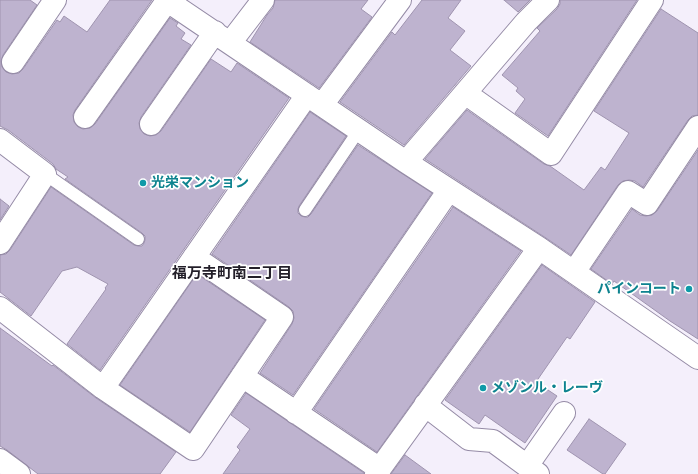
<!DOCTYPE html>
<html>
<head>
<meta charset="utf-8">
<style>
	body { margin:0 }
	canvas { display:block; background:#f4effb }
</style>
</head>
<body>
<canvas width="698" height="474"></canvas>
<script>
const ctx = document.querySelector('canvas').getContext('2d');
ctx.lineJoin = 'round';
function paint(path, color) { ctx.fillStyle = color; ctx.fill(path, 'evenodd'); }
const toPath = rows => new Path2D(rows.map(r => 'M' + r).join(''));
function stroke(path, color, width, dash) { ctx.strokeStyle = color; ctx.lineWidth = width; ctx.lineCap = dash ? 'butt' : 'round'; ctx.setLineDash(dash || []); ctx.stroke(path); }
function write(font, color, halo, rows, align = 'center') {
  ctx.font = font + ' Arial,"Noto Sans JP",sans-serif'; ctx.lineWidth = 3.5; ctx.setLineDash([]); ctx.textBaseline = 'middle'; ctx.strokeStyle = halo; ctx.fillStyle = color; for (const [text, x, y, turn = 0] of rows) {
    ctx.save(); ctx.translate(x, y); ctx.rotate((+turn || 0) * Math.PI / 180); ctx.textAlign = isNaN(turn) ? turn : align; if (halo) ctx.strokeText(text, 0, 0); ctx.fillText(text, 0, 0); ctx.restore();
  }
}
const building = toPath([
	[0,0,30,0,37,5,3,55,1,61,2,67,6,72,12,74,19,73,23,69,57,20,60,22,64,16,87,32,110,0,152,0,75,110,73,115,74,122,78,127,83,129,90,128,95,124,170,18,178,23,176,26,185,33,181,39,191,45,141,117,139,123,140,129,144,134,150,136,156,135,161,131,211,59,231,72,237,63,289,98,100,370,67,344,106,289,105,288,108,284,77,267,62,271,31,316,0,292,0,255,6,254,10,250,51,187,134,245,138,246,142,246,144,243,145,240,145,236,142,233,65,179,68,177,56,169,53,164,8,130,0,126,0,0],
	[275,0,368,0,361,9,372,17,319,88,250,42,267,15,273,8,275,0],
	[422,0,461,0,448,18,465,31,450,50,471,66,404,145,340,102,392,32,395,35,422,0],
	[504,0,530,0,518,12,504,0],
	[560,0,637,0,548,136,515,113,525,99,516,91,518,88,502,75,540,31,537,28,557,9,560,4,560,0],
	[661,9,698,33,698,115,692,116,688,120,643,187,635,181,629,180,623,181,618,185,571,255,546,238,425,159,467,110,544,164,550,166,584,190,601,167,605,170,629,133,594,111,661,9],
	[310,112,346,136,299,206,298,209,298,213,301,216,305,217,308,217,311,214,358,145,432,193,293,395,260,373,292,324,294,318,293,311,289,307,212,254,310,112],
	[698,150,698,339,670,321,614,281,612,284,591,269,632,209,640,215,646,216,652,215,657,211,698,150],
	[0,199,9,206,0,220,0,199],
	[453,207,521,251,377,452,314,409,453,207],
	[542,265,595,302,570,339,567,337,536,382,557,396,525,443,485,415,479,424,445,400,542,265],
	[197,274,265,320,190,432,120,385,197,274],
	[0,328,52,366,53,365,96,398,176,452,160,474,38,474,7,450,0,446,0,328],
	[246,393,364,473,364,474,223,474,240,450,237,447,250,429,231,415,246,393],
	[589,419,626,444,605,474,603,474,567,450,589,419],
	[405,455,431,474,391,474,405,455]
]);
paint(building, '#beb3cf');
stroke(building, '#9f94af', 1);
const lane = toPath([
	[45,174,138,239],
	[305,210,359,130]
]);
const street = toPath([
	[166,0,406,162,539,248,698,358],
	[230,43,263,0],
	[13,62,55,0],
	[465,93,551,154,652,0],
	[322,105,400,0],
	[85,117,167,1],
	[151,124,215,32],
	[0,140,45,174,0,243],
	[406,162,526,22,548,0],
	[574,272,628,192,647,204,698,127],
	[0,308,103,388,193,449,282,317,194,257],
	[242,376,380,469],
	[103,388,307,95],
	[425,405,469,439,493,441,538,474],
	[296,413,449,190],
	[0,460,19,474],
	[527,466,564,413],
	[376,474,539,248]
]);
stroke(lane, '#958ba6', 14);
stroke(street, '#958ba6', 24);
stroke(lane, '#fff', 12);
stroke(street, '#fff', 22);
for (const [x, y, r, color] of [
	[143,183,4,"#0f9aa8"],
	[689,289,4,"#0f9aa8"],
	[483,388,4,"#0f9aa8"]
]) { const dot = new Path2D(); dot.arc(x, y, r, 0, 2 * Math.PI); ctx.fillStyle = color; ctx.fill(dot); stroke(dot, '#fff', 1.5); }
write('bold 14px', '#0d838f', '#fff', [
	["光栄マンション",151,183],
	["パインコート",681,289,"right"],
	["メゾンル・レーヴ",491,388]
], 'left');
write('bold 15px', '#231f29', '#fff', [
	["福万寺町南二丁目",232,274]
]);
</script>
</body>
</html>
